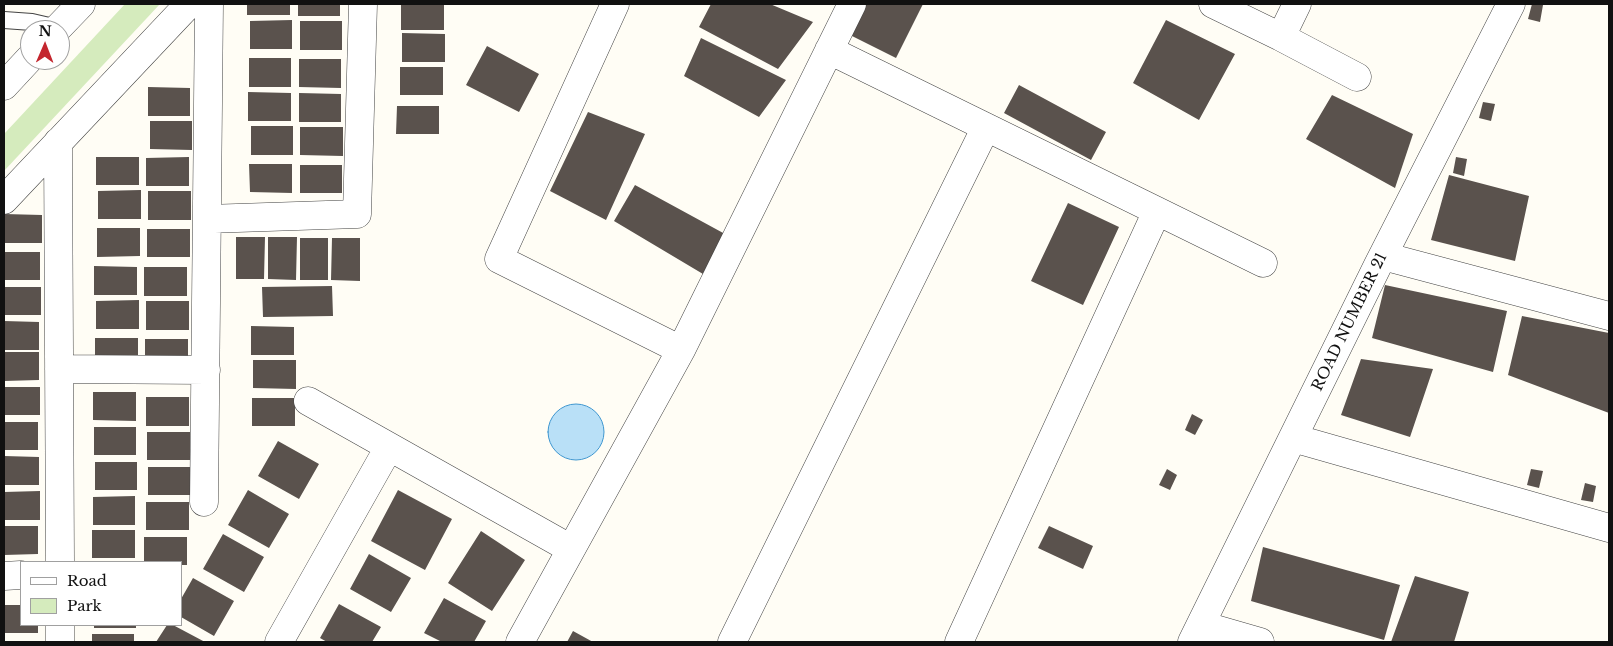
<!DOCTYPE html>
<html>
<head>
<meta charset="utf-8">
<style>
	body { margin:0 }
	#map { position:relative; width:1613px; height:646px; overflow:hidden; background:#fffdf5; font-family:"Libre Baskerville",serif }
	canvas { display:block }
	.frame { position:absolute; inset:0; border:5px solid #111; pointer-events:none }
	.legend { position:absolute; left:20px; top:561px; width:162px; height:65px; box-sizing:border-box; background:#fff; border:1px solid #a0a0a0; margin:0; padding:6px 9px; list-style:none; font-size:15px; color:#111 }
	.legend li { display:flex; align-items:center; gap:10px; height:25px }
	.legend b { width:25px; border:1px solid #a0a0a0 }
	.north { position:absolute; left:20px; top:20px; width:50px; height:50px; box-sizing:border-box; background:#fff; border:1px solid #a0a0a0; border-radius:50%; rotate:1deg; font-size:14px; font-weight:700; line-height:20px; text-align:center; color:#111 }
	.north::after { content:''; display:block; margin:auto; width:18px; height:22px; background:#c4262e; clip-path:polygon(50% 0,100% 100%,50% 72%,0 100%) }
</style>
</head>
<body>
<div id="map">
<canvas width="1613" height="646"></canvas>
<div class="frame"></div>
<ul class="legend">
<li><b style="height:6px;background:#fff"></b>Road</li>
<li><b style="height:14px;background:#d5ebbd"></b>Park</li>
</ul>
<div class="north">N</div>
</div>
<script>
const ctx = document.querySelector('canvas').getContext('2d');
ctx.lineJoin = 'round';
function paint(path, color) { ctx.fillStyle = color; ctx.fill(path, 'evenodd'); }
const toPath = rows => new Path2D(rows.map(r => 'M' + r).join(''));
function stroke(path, color, width, dash) { ctx.strokeStyle = color; ctx.lineWidth = width; ctx.lineCap = dash ? 'butt' : 'round'; ctx.setLineDash(dash || []); ctx.stroke(path); }
function write(font, color, halo, rows, align = 'center') {
  ctx.font = font + ' "Libre Baskerville",serif'; ctx.lineWidth = 5; ctx.setLineDash([]); ctx.textBaseline = 'middle'; ctx.strokeStyle = halo; ctx.fillStyle = color; for (const [text, x, y, turn = 0] of rows) {
    ctx.save(); ctx.translate(x, y); ctx.rotate((+turn || 0) * Math.PI / 180); ctx.textAlign = isNaN(turn) ? turn : align; if (halo) ctx.strokeText(text, 0, 0); ctx.fillText(text, 0, 0); ctx.restore();
  }
}
paint(toPath([
	[125,4,160,4,4,171,4,134]
]), '#d5ebbd');
const water = toPath([
	'548 432a28 28 0 1 1 56 0a28 28 0 1 1-56 0Z'
]);
paint(water, '#b9e0f7');
stroke(water, '#3f96cf', 1);
paint(toPath([
	[247,4,290,4,290,15,247,15],
	[298,4,340,4,340,16,298,16],
	[401,4,444,4,444,30,401,30],
	[711,4,770,4,813,22,778,69,699,27],
	[861,4,923,4,896,58,846,33],
	[1532,4,1543,5,1540,22,1528,19],
	[292,20,292,49,250,49,250,21],
	[1166,20,1235,54,1199,120,1133,83],
	[300,21,342,21,342,50,300,50],
	[402,33,445,34,445,62,402,62],
	[701,38,786,80,759,117,684,76],
	[487,46,539,74,519,112,466,85],
	[249,58,291,58,291,87,249,87],
	[299,59,341,59,341,88,299,87],
	[400,67,443,67,443,95,400,95],
	[1019,85,1106,132,1091,160,1004,113],
	[148,87,190,88,190,116,148,116],
	[248,92,291,93,291,121,248,121],
	[299,93,341,94,341,122,299,122],
	[1332,95,1413,134,1395,188,1306,139],
	[1483,102,1495,104,1491,121,1479,118],
	[397,106,439,106,439,134,396,134],
	[588,112,645,134,606,220,550,191],
	[150,121,192,121,192,150,150,149],
	[251,126,293,126,293,155,251,155],
	[300,127,343,127,343,156,300,155],
	[96,157,139,157,139,185,96,185],
	[189,157,189,186,146,186,146,158],
	[1456,157,1467,159,1464,176,1453,173],
	[249,164,292,164,292,193,250,192],
	[300,165,342,165,342,193,300,193],
	[1449,175,1529,196,1515,261,1431,240],
	[635,185,725,234,703,274,614,221],
	[141,190,141,219,98,219,98,191],
	[148,191,191,191,191,220,148,220],
	[1068,203,1119,227,1083,305,1031,281],
	[4,214,42,215,42,243,4,243],
	[97,228,140,228,140,256,97,257],
	[147,229,190,229,190,257,147,257],
	[236,237,265,237,264,279,236,279],
	[268,237,297,237,296,280,268,279],
	[300,238,328,238,328,280,300,280],
	[332,238,360,238,360,281,331,280],
	[4,252,40,252,40,280,4,280],
	[94,266,137,267,137,295,94,295],
	[144,267,187,267,187,296,144,296],
	[1385,285,1507,311,1493,372,1372,338],
	[332,286,333,316,263,317,262,287],
	[4,287,41,287,41,315,4,315],
	[139,300,139,329,96,329,96,301],
	[146,301,189,301,189,330,146,330],
	[1522,316,1609,333,1609,413,1508,375],
	[4,321,39,322,39,350,4,350],
	[251,326,294,327,294,355,251,355],
	[95,338,138,338,138,366,95,367],
	[145,339,188,339,188,367,145,368],
	[4,352,39,352,39,380,4,381],
	[1361,359,1433,369,1410,437,1341,415],
	[253,360,296,360,296,389,253,388],
	[4,387,40,387,40,415,4,415],
	[93,392,136,392,136,421,93,420],
	[146,397,189,397,189,426,146,426],
	[252,398,295,398,295,426,252,426],
	[1192,414,1203,420,1195,435,1185,430],
	[4,422,38,422,38,450,4,450],
	[94,427,136,427,136,455,94,455],
	[147,432,190,432,190,460,147,460],
	[278,441,319,464,299,499,258,476],
	[4,456,39,457,39,485,4,485],
	[95,462,137,462,137,490,95,490],
	[148,467,191,467,191,495,148,495],
	[1167,469,1177,475,1170,490,1159,485],
	[1531,469,1543,471,1539,488,1527,485],
	[1585,483,1596,486,1593,502,1581,500],
	[248,490,289,514,269,548,228,525],
	[398,490,452,519,425,570,371,541],
	[40,491,40,520,4,520,4,492],
	[135,496,135,525,93,525,93,497],
	[146,502,189,502,189,530,146,530],
	[4,526,38,526,38,554,4,555],
	[1049,526,1093,546,1083,569,1038,548],
	[92,530,135,530,135,558,92,558],
	[481,531,525,560,492,611,448,583],
	[223,534,264,557,244,592,203,569],
	[144,537,187,537,187,565,181,565,181,562,144,562],
	[1263,547,1400,585,1384,640,1251,601],
	[369,554,411,578,391,612,350,589],
	[1415,576,1469,592,1454,642,1391,642],
	[193,578,234,601,214,636,181,617,181,599],
	[444,598,486,621,474,642,442,642,424,633],
	[339,604,381,627,372,642,327,642,320,638],
	[4,605,21,605,21,625,38,625,38,633,4,633],
	[94,625,136,625,136,628,94,628],
	[167,625,173,625,205,642,156,642],
	[573,631,593,642,567,642],
	[92,634,134,634,134,642,92,642]
]), '#5a524d');
const service = toPath([
	[4,20,32,22,58,28]
]);
const minor = toPath([
	[615,4,499,259,681,350],
	[1213,4,1281,37,1297,4],
	[1281,37,1357,77],
	[829,50,1263,263],
	[58,142,60,562],
	[4,200,189,4],
	[207,219,357,214,363,4],
	[1383,256,1609,316],
	[59,369,206,370],
	[308,401,571,549],
	[1293,438,1609,528],
	[204,502,209,4],
	[4,576,21,575],
	[60,625,60,642],
	[1201,625,1260,642],
	[279,642,389,447],
	[520,642,681,350,852,4],
	[732,642,986,127],
	[959,642,1157,211],
	[1192,642,1378,265,1511,4]
]);
const tertiary = toPath([
	[56,30,81,4],
	[4,86,30,58]
]);
stroke(service, '#444', 18);
stroke(minor, '#444', 29);
stroke(tertiary, '#444', 29);
stroke(service, '#fff', 16);
stroke(minor, '#fff', 28);
stroke(tertiary, '#fff', 28);
write('15px', '#111', '#fff', [
	["ROAD NUMBER 21",1350,322,-64]
]);
</script>
</body>
</html>
